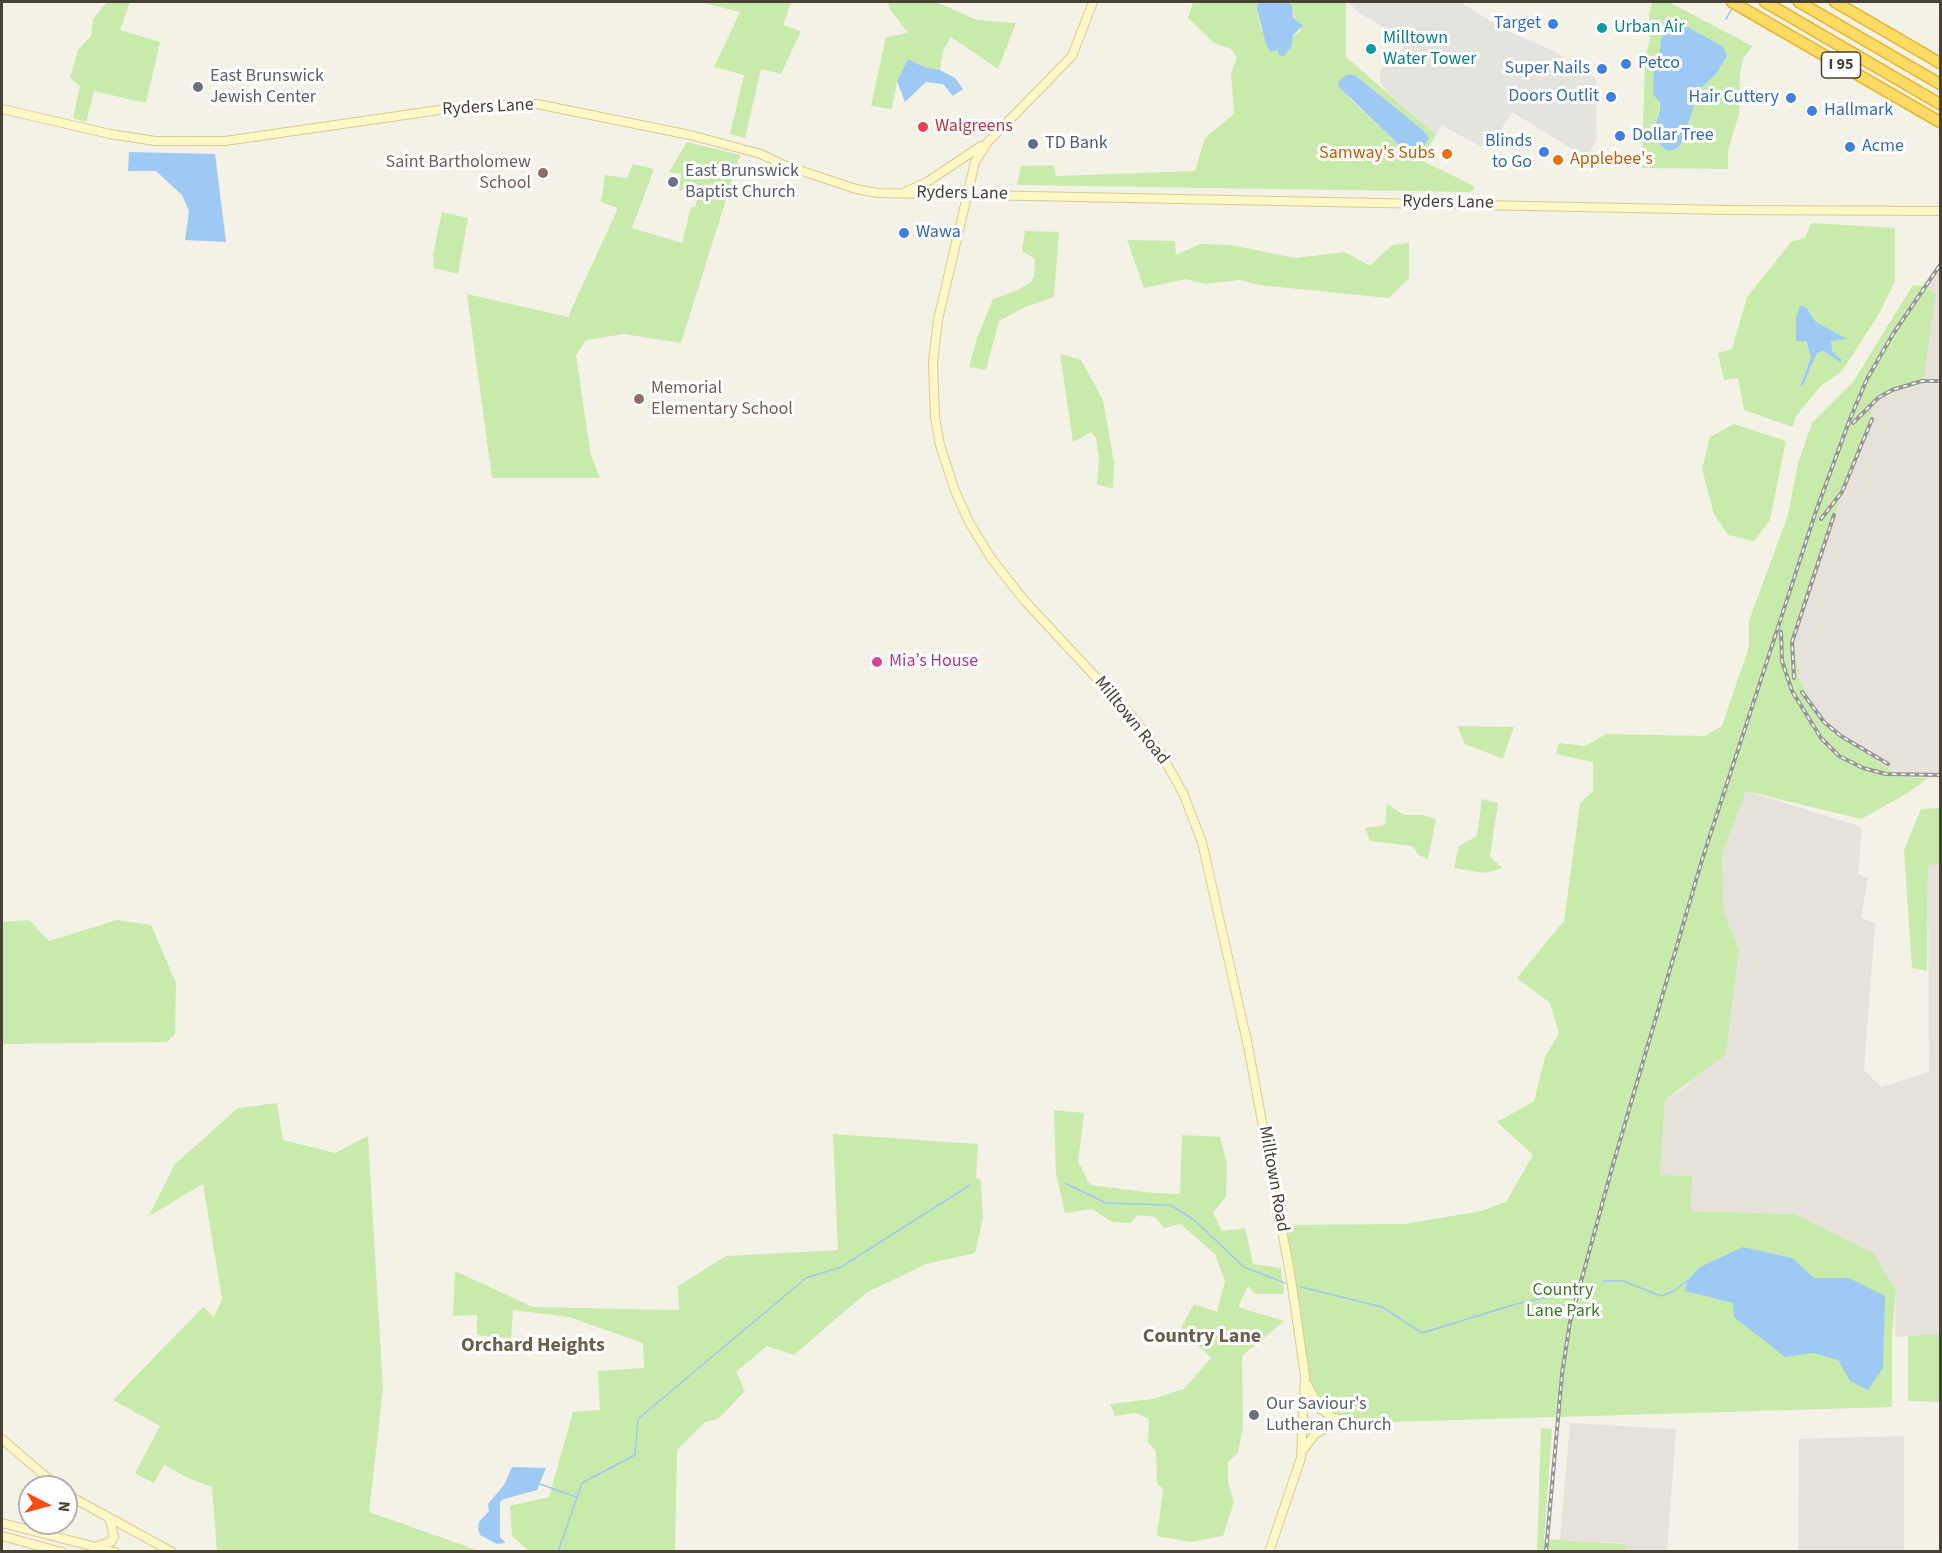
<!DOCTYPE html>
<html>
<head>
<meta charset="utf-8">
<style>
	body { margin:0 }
	#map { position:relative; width:1942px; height:1553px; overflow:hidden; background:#f4f1e6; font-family:"Source Sans 3",sans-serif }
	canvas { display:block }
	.frame { position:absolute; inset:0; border:3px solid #474235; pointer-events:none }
	.north { position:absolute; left:18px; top:1475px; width:60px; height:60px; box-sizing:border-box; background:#fff; border:2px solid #b5b3ae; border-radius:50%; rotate:96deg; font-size:16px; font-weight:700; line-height:24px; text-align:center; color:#474235 }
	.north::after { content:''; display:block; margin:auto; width:21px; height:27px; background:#ff4d12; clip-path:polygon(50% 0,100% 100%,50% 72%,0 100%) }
</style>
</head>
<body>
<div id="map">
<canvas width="1942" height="1553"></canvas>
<div class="frame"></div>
<div class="north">N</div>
</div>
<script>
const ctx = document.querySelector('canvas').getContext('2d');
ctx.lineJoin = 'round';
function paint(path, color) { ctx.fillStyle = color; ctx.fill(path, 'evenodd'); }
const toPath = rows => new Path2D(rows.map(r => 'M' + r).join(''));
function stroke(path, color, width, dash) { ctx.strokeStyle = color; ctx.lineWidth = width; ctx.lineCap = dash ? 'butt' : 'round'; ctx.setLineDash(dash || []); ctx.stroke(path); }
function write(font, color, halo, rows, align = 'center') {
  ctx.font = font + ' "Source Sans 3",sans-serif'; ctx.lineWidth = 6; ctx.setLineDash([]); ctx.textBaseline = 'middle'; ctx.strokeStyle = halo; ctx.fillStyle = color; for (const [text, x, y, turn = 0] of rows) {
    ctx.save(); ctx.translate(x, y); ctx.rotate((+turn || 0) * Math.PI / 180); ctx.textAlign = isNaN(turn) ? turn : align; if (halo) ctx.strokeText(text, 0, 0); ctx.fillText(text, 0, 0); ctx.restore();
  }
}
paint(toPath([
	[1940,265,1940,778,1902,777,1822,723,1799,678,1793,631,1877,396,1936,293,1924,286],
	[1746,791,1862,827,1858,874,1868,878,1861,918,1875,923,1864,1070,1881,1087,1929,1072,1928,864,1940,864,1940,1334,1895,1337,1896,1291,1795,1214,1691,1211,1660,1176,1665,1100,1688,1085,1739,950,1724,913,1722,855],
	[1570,1423,1676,1429,1667,1551,1625,1551,1624,1543,1560,1540],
	[1904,1436,1904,1551,1798,1551,1799,1439]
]), '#e6e2db');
paint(toPath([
	[107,2,130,2,120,30,160,42,146,103,94,91,86,122,73,118,80,86,70,78,78,50,91,36,93,19],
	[700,2,791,2,783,25,801,31,781,74,761,69,745,138,730,134,744,75,714,67,740,12],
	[888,2,936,2,977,20,1016,23,998,69,951,37,943,51,940,70,924,67,908,59,897,81,892,109,871,106,886,37,908,33,889,8],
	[1193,2,1258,2,1257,9,1261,29,1278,49,1301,30,1288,2,1346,2,1346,57,1436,135,1423,156,1425,162,1474,186,1474,189,1470,192,1017,185,1021,166,1054,165,1056,176,1195,171,1205,138,1234,114,1231,73,1237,57,1231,49,1214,43,1188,18],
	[1355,75,1423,130,1423,147,1407,148,1398,144,1347,96],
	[1653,2,1669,2,1752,46,1743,59,1740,73,1739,114,1728,151,1728,169,1642,168,1645,58,1650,39,1649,12],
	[1680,23,1716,74,1700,89,1681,144,1657,117,1660,110,1654,66],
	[687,142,740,155,681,343,624,334,586,340,576,355,591,456,600,478,492,478,467,294,568,317,618,208,601,202,605,175,627,178,633,164,654,169,632,228,682,243,691,207,695,207,699,191,679,190,681,174,669,172],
	[442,212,468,218,458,274,434,268,433,254],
	[1811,223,1895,228,1895,281,1879,314,1842,371,1821,386,1796,416,1793,427,1744,410,1738,378,1724,380,1718,353,1732,349,1747,297,1791,242,1805,238],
	[1806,307,1816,322,1845,339,1831,340,1831,351,1841,359,1824,351,1817,353,1802,386,1800,385,1811,357,1806,341,1796,340],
	[1025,231,1059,232,1054,297,1025,307,999,321,986,370,969,367,977,338,993,299,1016,291,1031,282,1034,276,1035,259,1022,251],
	[1127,240,1175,241,1176,255,1200,244,1231,245,1295,258,1345,252,1370,266,1392,245,1409,243,1409,278,1389,298,1259,285,1240,280,1205,284,1186,279,1144,288],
	[1913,285,1924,286,1936,293,1923,383,1877,397,1793,631,1799,678,1822,723,1901,777,1928,778,1908,793,1861,819,1746,791,1722,855,1724,913,1739,950,1726,1054,1665,1100,1660,1175,1692,1176,1691,1211,1795,1214,1873,1253,1896,1291,1892,1333,1892,1407,1356,1423,1334,1418,1311,1396,1282,1225,1405,1224,1481,1211,1506,1202,1533,1155,1497,1122,1534,1101,1545,1057,1559,1033,1550,1003,1517,978,1564,921,1580,803,1593,791,1593,762,1556,754,1559,743,1585,746,1606,734,1705,736,1722,726,1749,647,1749,621,1788,515,1798,463,1812,423,1853,382],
	[1060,354,1081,360,1103,400,1114,463,1113,489,1097,484,1099,460,1096,438,1091,432,1073,442],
	[1734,424,1786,441,1770,520,1754,541,1728,535,1714,514,1702,469,1710,437],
	[1457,726,1514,727,1503,759,1465,744],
	[1482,799,1498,803,1490,856,1502,868,1485,873,1454,868,1459,846,1477,836],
	[1387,804,1404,815,1421,815,1436,819,1428,859,1419,855,1412,846,1370,841,1365,828,1385,825],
	[1940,808,1940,864,1928,865,1927,971,1912,968,1904,850,1921,809],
	[29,920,49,941,117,920,151,925,176,983,175,1034,167,1042,2,1044,2,922],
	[277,1103,283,1140,335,1153,368,1136,383,1389,369,1512,480,1551,217,1551,212,1487,188,1478,164,1465,154,1483,135,1473,160,1426,113,1400,203,1307,214,1317,222,1299,203,1184,149,1216,175,1164,238,1108],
	[1054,1110,1084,1113,1078,1161,1090,1185,1154,1193,1180,1194,1182,1135,1220,1137,1227,1164,1226,1196,1213,1213,1222,1231,1245,1228,1253,1264,1281,1268,1284,1294,1255,1294,1248,1286,1238,1307,1284,1321,1242,1356,1243,1427,1238,1453,1228,1462,1228,1482,1234,1502,1223,1536,1191,1542,1157,1536,1163,1489,1157,1483,1156,1451,1148,1442,1149,1419,1136,1413,1115,1416,1110,1404,1153,1399,1184,1389,1211,1358,1181,1328,1194,1304,1217,1312,1225,1281,1215,1254,1180,1224,1164,1228,1155,1217,1137,1215,1131,1223,1112,1222,1092,1209,1065,1213,1056,1174],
	[833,1134,978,1144,976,1178,981,1180,983,1219,975,1253,926,1264,866,1293,794,1355,767,1346,736,1372,745,1391,718,1419,705,1422,677,1450,675,1550,529,1551,512,1536,510,1506,549,1497,573,1412,600,1410,598,1371,644,1368,643,1343,569,1317,513,1310,511,1339,477,1335,477,1315,453,1316,455,1271,533,1307,679,1310,678,1286,726,1256,838,1250],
	[1940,1334,1940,1402,1908,1401,1908,1336],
	[1541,1428,1552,1429,1544,1539,1625,1544,1625,1551,1537,1551]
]), '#c8ebac');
paint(toPath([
	[1348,2,1460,2,1503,29,1552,50,1596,78,1597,139,1587,158,1512,112,1502,128,1499,147,1480,146,1442,125,1436,135,1387,92,1380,81,1380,72,1395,48,1401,51,1406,42,1360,13]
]), '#e5e3de');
paint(toPath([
	[1258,2,1288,2,1292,6,1293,17,1303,26,1293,35,1291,47,1284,56,1280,56,1277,50,1270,52,1266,44,1257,9],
	[1680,23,1722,46,1727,56,1716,74,1700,89,1681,144,1676,149,1668,151,1661,146,1655,127,1660,110,1660,103,1653,94,1654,66,1659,62,1661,39,1671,26],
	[908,59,924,67,940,70,955,78,963,89,953,96,943,84,926,82,905,102,897,81],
	[1346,75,1355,75,1423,130,1429,138,1423,147,1407,148,1398,144,1339,87,1338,82],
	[129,152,215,154,226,242,185,240,189,211,182,195,156,171,128,171],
	[1800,306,1806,307,1816,322,1847,339,1831,341,1832,351,1842,360,1840,362,1824,351,1817,353,1802,387,1800,386,1811,357,1806,341,1796,341,1796,317],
	[1743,1247,1792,1258,1814,1278,1849,1278,1885,1296,1883,1368,1868,1390,1850,1381,1838,1360,1813,1353,1785,1357,1734,1317,1733,1303,1685,1291,1687,1281,1700,1267],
	[512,1467,546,1468,537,1490,504,1499,500,1502,500,1537,506,1543,497,1544,480,1535,478,1529,479,1522,489,1511,488,1504,504,1485]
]), '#9ec9f5');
stroke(toPath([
	[1726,19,1733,7],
	[1065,1183,1106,1203,1170,1205,1193,1219,1244,1267,1285,1283],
	[1603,1281,1623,1281,1661,1296,1674,1291,1687,1281],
	[1301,1287,1382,1307,1422,1333,1516,1304,1563,1294],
	[540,1484,576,1497],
	[558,1552,582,1483,635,1455,638,1419,806,1278,841,1267,970,1185]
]), '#9ec9f5', 1.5);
const secondary = toPath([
	[1093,2,1072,56,987,143,975,162,938,320,933,362,935,417,940,445,955,491,969,522,991,558,1024,600,1130,714,1160,752,1183,793,1202,842,1248,1046,1291,1279,1305,1376,1301,1458,1269,1552],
	[2,109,110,134,155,141,225,141,460,107,537,104,690,135,761,154,784,165,856,189,878,193,1728,210,1940,211],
	[905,192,927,182,981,146],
	[1308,1386,1320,1409,1334,1418,1356,1423],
	[2,1439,58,1487],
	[1304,1449,1315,1434,1336,1423],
	[66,1494,172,1552],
	[2,1523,115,1552],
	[2,1536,62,1552],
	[97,1546,111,1542,114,1537,110,1520]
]);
const highway = toPath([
	[1732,2,1940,122],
	[1765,2,1940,104],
	[1799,2,1940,84],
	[1835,2,1940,63]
]);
stroke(secondary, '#d7cc93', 10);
stroke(highway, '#e7b52d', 13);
stroke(secondary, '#fff7c5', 8);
stroke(highway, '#ffdb66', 10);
const rail = toPath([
	[1853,423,1878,398,1892,390,1922,381,1940,381],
	[1821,519,1842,492,1872,419],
	[1781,632,1782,661,1792,691,1821,738,1839,756,1863,768,1886,774,1940,775],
	[1794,678,1792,642,1834,515],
	[1802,692,1824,722,1841,736,1888,764],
	[1546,1552,1562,1374,1570,1322,1612,1168,1702,860,1816,511,1850,419,1867,379,1893,334,1940,265]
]);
stroke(rail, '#969696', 4);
stroke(rail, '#fff', 1.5, [4.5]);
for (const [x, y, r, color] of [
	[1553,24,6,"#3f7fe0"],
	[1602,28,6,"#0f9aa8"],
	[1371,49,6,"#0f9aa8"],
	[1626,64,6,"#3f7fe0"],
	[1602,69,6,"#3f7fe0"],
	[198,87,6,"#6b7280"],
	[1611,97,6,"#3f7fe0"],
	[1791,98,6,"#3f7fe0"],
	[1812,111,6,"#3f7fe0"],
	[923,127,6,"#e0444e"],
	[1620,136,6,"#3f7fe0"],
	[1033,144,6,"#5c6f8a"],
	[1850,147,6,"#3f7fe0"],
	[1544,152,6,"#3f7fe0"],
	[1447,154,6,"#e8710a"],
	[1558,160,6,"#e8710a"],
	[543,173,6,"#8d6e63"],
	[673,182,6,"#6b7280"],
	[904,233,6,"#3f7fe0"],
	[639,399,6,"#8d6e63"],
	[877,662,6,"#d1479c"],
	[1254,1415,6,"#6b7280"]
]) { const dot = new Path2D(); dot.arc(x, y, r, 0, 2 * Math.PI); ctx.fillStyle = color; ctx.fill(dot); stroke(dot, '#fff', 2); }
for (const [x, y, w] of [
	[1841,65,39]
]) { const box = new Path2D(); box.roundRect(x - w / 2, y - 13, w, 26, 4.5); ctx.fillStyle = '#fff'; ctx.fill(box); stroke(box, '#474235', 1.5); }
write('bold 16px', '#474235', null, [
	["I 95",1841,65]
]);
write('18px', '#366cbe', '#fff', [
	["Target",1541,24],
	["Petco",1638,64,"left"],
	["Super Nails",1590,69],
	["Doors Outlit",1599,97],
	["Hair Cuttery",1779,98],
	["Hallmark",1824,111,"left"],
	["Dollar Tree",1632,136,"left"],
	["Blinds",1532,142],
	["to Go",1532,163],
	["Acme",1862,147,"left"],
	["Wawa",916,233,"left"]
], 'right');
write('18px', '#0d838f', '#fff', [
	["Urban Air",1614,28],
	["Milltown",1383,39],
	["Water Tower",1383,60]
], 'left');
write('18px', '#5b616d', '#fff', [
	["East Brunswick",210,77],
	["Jewish Center",210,98],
	["East Brunswick",685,172],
	["Baptist Church",685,193],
	["Our Saviour's",1266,1405],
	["Lutheran Church",1266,1426]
], 'left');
write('18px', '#474235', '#fff', [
	["Ryders Lane",488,108,-3],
	["Ryders Lane",962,194,1],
	["Ryders Lane",1448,203,1],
	["Milltown Road",1131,721,51],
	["Milltown Road",1273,1179,80]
]);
write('18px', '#be3a42', '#fff', [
	["Walgreens",935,127]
], 'left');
write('18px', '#4e5e75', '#fff', [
	["TD Bank",1045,144]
], 'left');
write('18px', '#c56008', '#fff', [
	["Samway's Subs",1435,154],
	["Applebee's",1570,160,"left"]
], 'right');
write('18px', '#785e54', '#fff', [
	["Saint Bartholomew",531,163],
	["School",531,184],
	["Memorial",651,389,"left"],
	["Elementary School",651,410,"left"]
], 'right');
write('18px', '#b23c85', '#fff', [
	["Mia’s House",889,662]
], 'left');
write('18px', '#3d7d24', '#fff', [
	["Country",1563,1291],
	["Lane Park",1563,1312]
]);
write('bold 20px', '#6b614b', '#fff', [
	["Country Lane",1202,1338],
	["Orchard Heights",533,1347]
]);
</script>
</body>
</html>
